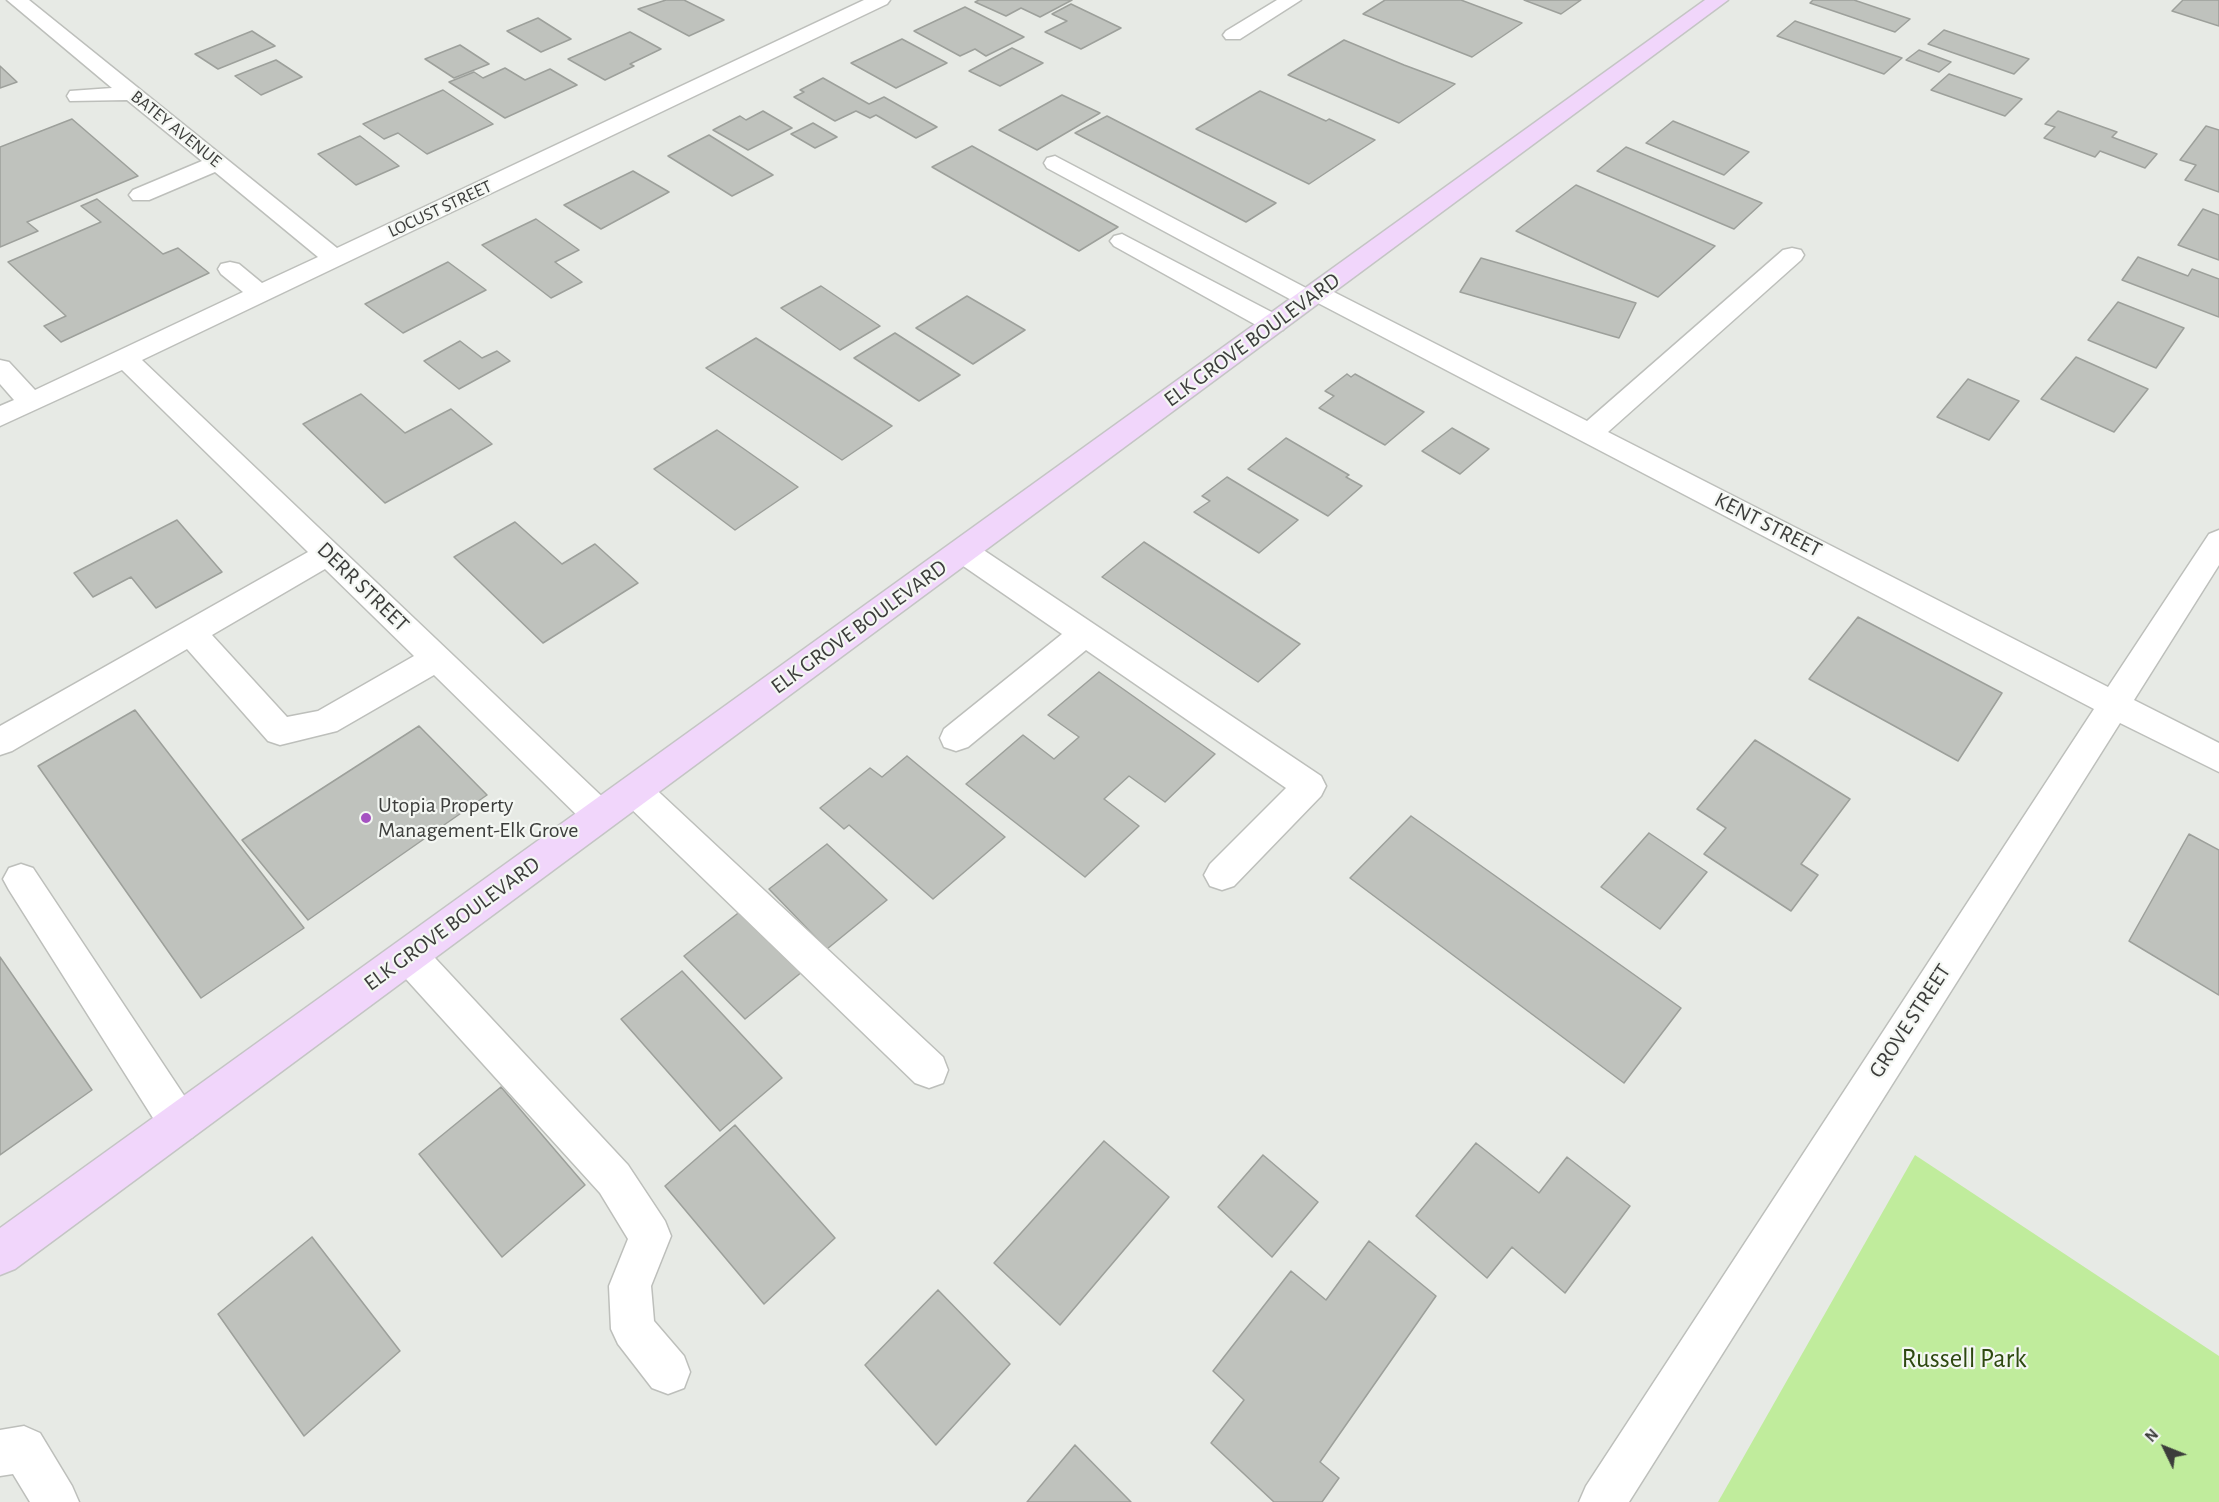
<!DOCTYPE html>
<html>
<head>
<meta charset="utf-8">
<style>
	body { margin:0 }
	#map { position:relative; width:2219px; height:1502px; overflow:hidden; background:#e7eae5; font-family:"Alegreya Sans",sans-serif }
	canvas { display:block }
	.north { position:absolute; left:2135px; top:1418px; width:60px; height:60px; -webkit-text-stroke:4px #f4f7f3; paint-order:stroke; rotate:313deg; font-size:16px; font-weight:700; line-height:24px; text-align:center; color:#3c3d3b }
	.north::after { content:''; display:block; margin:auto; width:21px; height:27px; background:#3c3d3b; clip-path:polygon(50% 0,100% 100%,50% 72%,0 100%) }
</style>
</head>
<body>
<div id="map">
<canvas width="2219" height="1502"></canvas>
<div class="north">N</div>
</div>
<script>
const ctx = document.querySelector('canvas').getContext('2d');
ctx.lineJoin = 'round';
function paint(path, color) { ctx.fillStyle = color; ctx.fill(path, 'evenodd'); }
const toPath = rows => new Path2D(rows.map(r => 'M' + r).join(''));
function stroke(path, color, width, dash) { ctx.strokeStyle = color; ctx.lineWidth = width; ctx.lineCap = dash ? 'butt' : 'round'; ctx.setLineDash(dash || []); ctx.stroke(path); }
function write(font, color, halo, rows, align = 'center') {
  ctx.font = font + ' "Alegreya Sans",sans-serif'; ctx.lineWidth = 4.5; ctx.setLineDash([]); ctx.textBaseline = 'middle'; ctx.strokeStyle = halo; ctx.fillStyle = color; for (const [text, x, y, turn = 0] of rows) {
    ctx.save(); ctx.translate(x, y); ctx.rotate((+turn || 0) * Math.PI / 180); ctx.textAlign = isNaN(turn) ? turn : align; if (halo) ctx.strokeText(text, 0, 0); ctx.fillText(text, 0, 0); ctx.restore();
  }
}
paint(toPath([
	[1915,1155,2219,1356,2219,1502,1718,1502]
]), '#c0ec9c');
const building = toPath([
	[666,0,684,0,724,20,689,36,638,9,666,0],
	[979,0,1072,0,1040,17,1021,8,1006,16,975,2,979,0],
	[1385,0,1461,0,1522,23,1472,57,1363,14,1385,0],
	[1524,0,1581,0,1561,14,1524,0],
	[1813,0,1854,0,1910,19,1895,32,1810,3,1813,0],
	[2183,0,2219,0,2219,26,2172,11,2183,0],
	[1071,4,1121,28,1081,49,1045,32,1067,21,1052,14,1071,4],
	[965,7,1024,37,986,56,975,49,960,56,914,31,965,7],
	[538,18,571,39,541,52,507,31,538,18],
	[1795,21,1902,58,1884,74,1777,36,1795,21],
	[1944,30,2029,59,2014,74,1928,44,1944,30],
	[252,31,275,46,218,69,195,54,252,31],
	[630,32,661,49,630,64,634,66,605,80,568,59,630,32],
	[902,39,947,63,896,88,851,63,902,39],
	[1344,40,1404,65,1455,84,1399,123,1288,75,1344,40],
	[460,45,489,64,454,78,425,59,460,45],
	[1012,48,1043,63,1000,86,969,71,1012,48],
	[1919,50,1951,62,1939,72,1906,60,1919,50],
	[276,60,302,77,261,95,235,76,276,60],
	[0,66,17,82,0,88,0,66],
	[505,68,525,80,550,69,577,85,505,118,449,82,474,72,483,78,505,68],
	[1949,74,2022,99,2005,116,1931,90,1949,74],
	[823,78,869,104,884,97,937,127,916,138,876,115,870,118,856,111,835,121,794,97,804,92,800,90,823,78],
	[443,90,493,124,427,154,398,133,384,139,363,124,443,90],
	[1260,91,1326,121,1329,119,1375,140,1309,184,1196,129,1260,91],
	[1062,95,1100,113,1037,150,999,130,1062,95],
	[763,111,792,128,748,150,713,130,740,116,746,120,763,111],
	[2058,111,2117,132,2112,137,2157,154,2145,168,2100,151,2095,157,2044,138,2055,127,2045,124,2058,111],
	[1107,116,1276,203,1246,222,1075,133,1107,116],
	[72,119,138,176,27,222,38,231,0,247,0,147,72,119],
	[1673,121,1749,152,1724,175,1646,143,1673,121],
	[813,123,837,137,815,148,791,134,813,123],
	[2206,126,2219,130,2219,192,2185,180,2196,165,2180,160,2206,126],
	[709,135,773,175,732,196,668,156,709,135],
	[360,136,399,166,356,185,318,154,360,136],
	[972,146,1118,227,1079,251,932,167,972,146],
	[1626,147,1762,203,1734,229,1597,171,1626,147],
	[633,171,669,192,601,229,564,205,633,171],
	[1576,185,1715,246,1658,297,1516,231,1576,185],
	[97,199,163,254,178,248,209,273,61,342,44,326,66,316,8,262,101,222,81,206,97,199],
	[2203,209,2219,215,2219,260,2178,245,2203,209],
	[536,219,579,250,555,262,582,282,551,298,482,245,536,219],
	[2138,257,2188,276,2192,269,2219,279,2219,317,2122,280,2138,257],
	[1481,258,1636,303,1619,338,1460,292,1481,258],
	[448,262,486,290,403,333,365,304,448,262],
	[821,286,880,326,840,350,781,308,821,286],
	[967,296,1025,330,973,364,916,328,967,296],
	[2118,302,2184,328,2156,368,2088,340,2118,302],
	[895,333,960,375,919,401,854,358,895,333],
	[756,338,892,426,842,460,706,368,756,338],
	[460,341,482,358,497,351,510,361,459,389,424,361,460,341],
	[2076,357,2148,389,2114,432,2041,399,2076,357],
	[1347,374,1351,377,1355,374,1424,412,1385,445,1319,408,1334,396,1325,391,1347,374],
	[1968,379,2019,401,1989,440,1937,417,1968,379],
	[361,394,405,433,451,409,492,444,385,503,303,424,361,394],
	[1452,428,1489,449,1460,474,1422,451,1452,428],
	[717,430,798,487,735,530,654,469,717,430],
	[1286,438,1349,475,1346,477,1362,486,1328,516,1248,469,1286,438],
	[1227,477,1298,520,1259,553,1194,512,1210,501,1202,496,1227,477],
	[177,520,222,572,156,608,131,577,93,597,74,573,177,520],
	[515,522,562,564,595,544,638,583,543,643,454,557,515,522],
	[1144,542,1300,644,1258,682,1102,577,1144,542],
	[1858,617,2002,693,1958,761,1809,679,1858,617],
	[1099,672,1215,754,1165,802,1129,776,1104,799,1139,826,1085,877,966,784,1023,735,1054,759,1079,737,1048,715,1099,672],
	[135,710,304,928,201,998,38,766,135,710],
	[419,726,487,795,308,920,242,840,419,726],
	[1755,740,1850,799,1801,864,1818,875,1791,911,1704,854,1726,828,1697,809,1755,740],
	[907,756,1005,837,933,899,849,825,844,829,820,808,870,768,882,777,907,756],
	[1411,816,1681,1008,1624,1083,1350,878,1411,816],
	[1649,833,1707,872,1660,929,1601,887,1649,833],
	[2189,834,2219,850,2219,995,2129,941,2189,834],
	[827,844,887,900,827,949,769,889,827,844],
	[742,910,803,971,745,1019,684,956,742,910],
	[0,957,92,1090,0,1155,0,957],
	[682,971,782,1078,720,1131,621,1019,682,971],
	[501,1087,585,1185,502,1257,419,1154,501,1087],
	[735,1125,835,1238,764,1304,665,1186,735,1125],
	[1104,1141,1169,1197,1060,1325,994,1263,1104,1141],
	[1476,1143,1539,1193,1567,1157,1630,1206,1565,1293,1512,1247,1487,1278,1416,1216,1476,1143],
	[1263,1155,1318,1202,1272,1257,1218,1207,1263,1155],
	[312,1237,400,1351,304,1436,218,1314,312,1237],
	[1369,1241,1436,1296,1320,1462,1339,1478,1322,1502,1274,1502,1211,1443,1244,1400,1213,1371,1291,1271,1326,1300,1369,1241],
	[938,1290,1010,1364,936,1445,865,1365,938,1290],
	[1075,1445,1131,1502,1027,1502,1075,1445]
]);
paint(building, '#bfc2bd');
stroke(building, '#9da09b', 1.5);
const minor = toPath([
	[7,0,29,0,337,248,864,0,890,0,887,4,142,360,612,806,617,816,612,826,600,830,588,826,434,675,337,731,280,745,268,741,187,649,12,751,0,755,0,726,308,552,122,370,0,426,0,406,14,400,0,384,0,360,9,362,35,390,243,292,221,274,218,269,221,264,230,262,239,264,262,283,318,257,215,172,149,200,133,200,129,195,133,190,202,161,127,100,70,101,67,96,70,91,112,88,7,0],
	[325,569,414,656,318,711,287,717,212,635,325,569],
	[1277,0,1301,0,1240,39,1226,39,1223,35,1226,31,1277,0],
	[1055,156,1308,289,1317,285,1326,288,1587,421,1783,250,1792,248,1801,250,1804,255,1801,260,1608,432,2108,687,2209,534,2219,530,2219,565,2134,700,2219,743,2219,772,2120,723,1629,1502,1579,1502,1586,1486,2094,709,1318,303,1308,307,1299,304,1047,168,1044,163,1047,158,1055,156],
	[1122,234,1283,318,1287,324,1283,330,1274,332,1265,330,1114,246,1110,241,1114,236,1122,234],
	[963,540,973,543,1321,776,1326,786,1321,796,1234,886,1222,890,1210,886,1204,875,1210,864,1286,788,1086,650,968,747,956,751,944,747,940,738,944,729,1062,634,953,559,948,551,953,543,963,540],
	[635,777,647,781,943,1057,948,1070,943,1083,929,1088,915,1083,623,801,618,791,623,781,635,777],
	[21,864,33,868,193,1109,199,1123,193,1137,179,1142,165,1137,9,890,3,879,9,868,21,864],
	[409,940,422,944,628,1165,665,1221,671,1236,651,1286,654,1321,684,1356,690,1372,684,1388,668,1394,652,1388,618,1344,611,1329,609,1286,628,1239,600,1193,396,968,391,956,396,944,409,940],
	[24,1426,40,1433,72,1486,79,1502,30,1502,13,1474,0,1476,0,1430,24,1426]
]);
const major = toPath([
	[1705,0,1728,0,15,1269,0,1275,0,1228,1705,0]
]);
stroke(minor, '#bdbfbb', 3);
stroke(major, '#c4c5c4', 3);
paint(minor, '#fff');
paint(major, '#f1d6fb');
for (const [x, y, r, color] of [
	[366,818,6,"#a552c1"]
]) { const dot = new Path2D(); dot.arc(x, y, r, 0, 2 * Math.PI); ctx.fillStyle = color; ctx.fill(dot); stroke(dot, '#f4f7f3', 2); }
write('18px', '#3c3d3b', '#f4f7f3', [
	["BATEY AVENUE",176,129,39],
	["LOCUST STREET",440,209,-25]
]);
write('22px', '#3c3d3b', '#f4f7f3', [
	["ELK GROVE BOULEVARD",1252,340,-36],
	["KENT STREET",1768,525,27],
	["DERR STREET",363,587,44],
	["ELK GROVE BOULEVARD",859,627,-36],
	["ELK GROVE BOULEVARD",452,924,-36],
	["GROVE STREET",1910,1021,-57]
]);
write('22px', '#3c3d3b', '#f4f7f3', [
	["Utopia Property",378,805],
	["Management-Elk Grove",378,830]
], 'left');
write('27px', '#2e4910', '#f4f7f3', [
	["Russell Park",1964,1359]
]);
</script>
</body>
</html>
